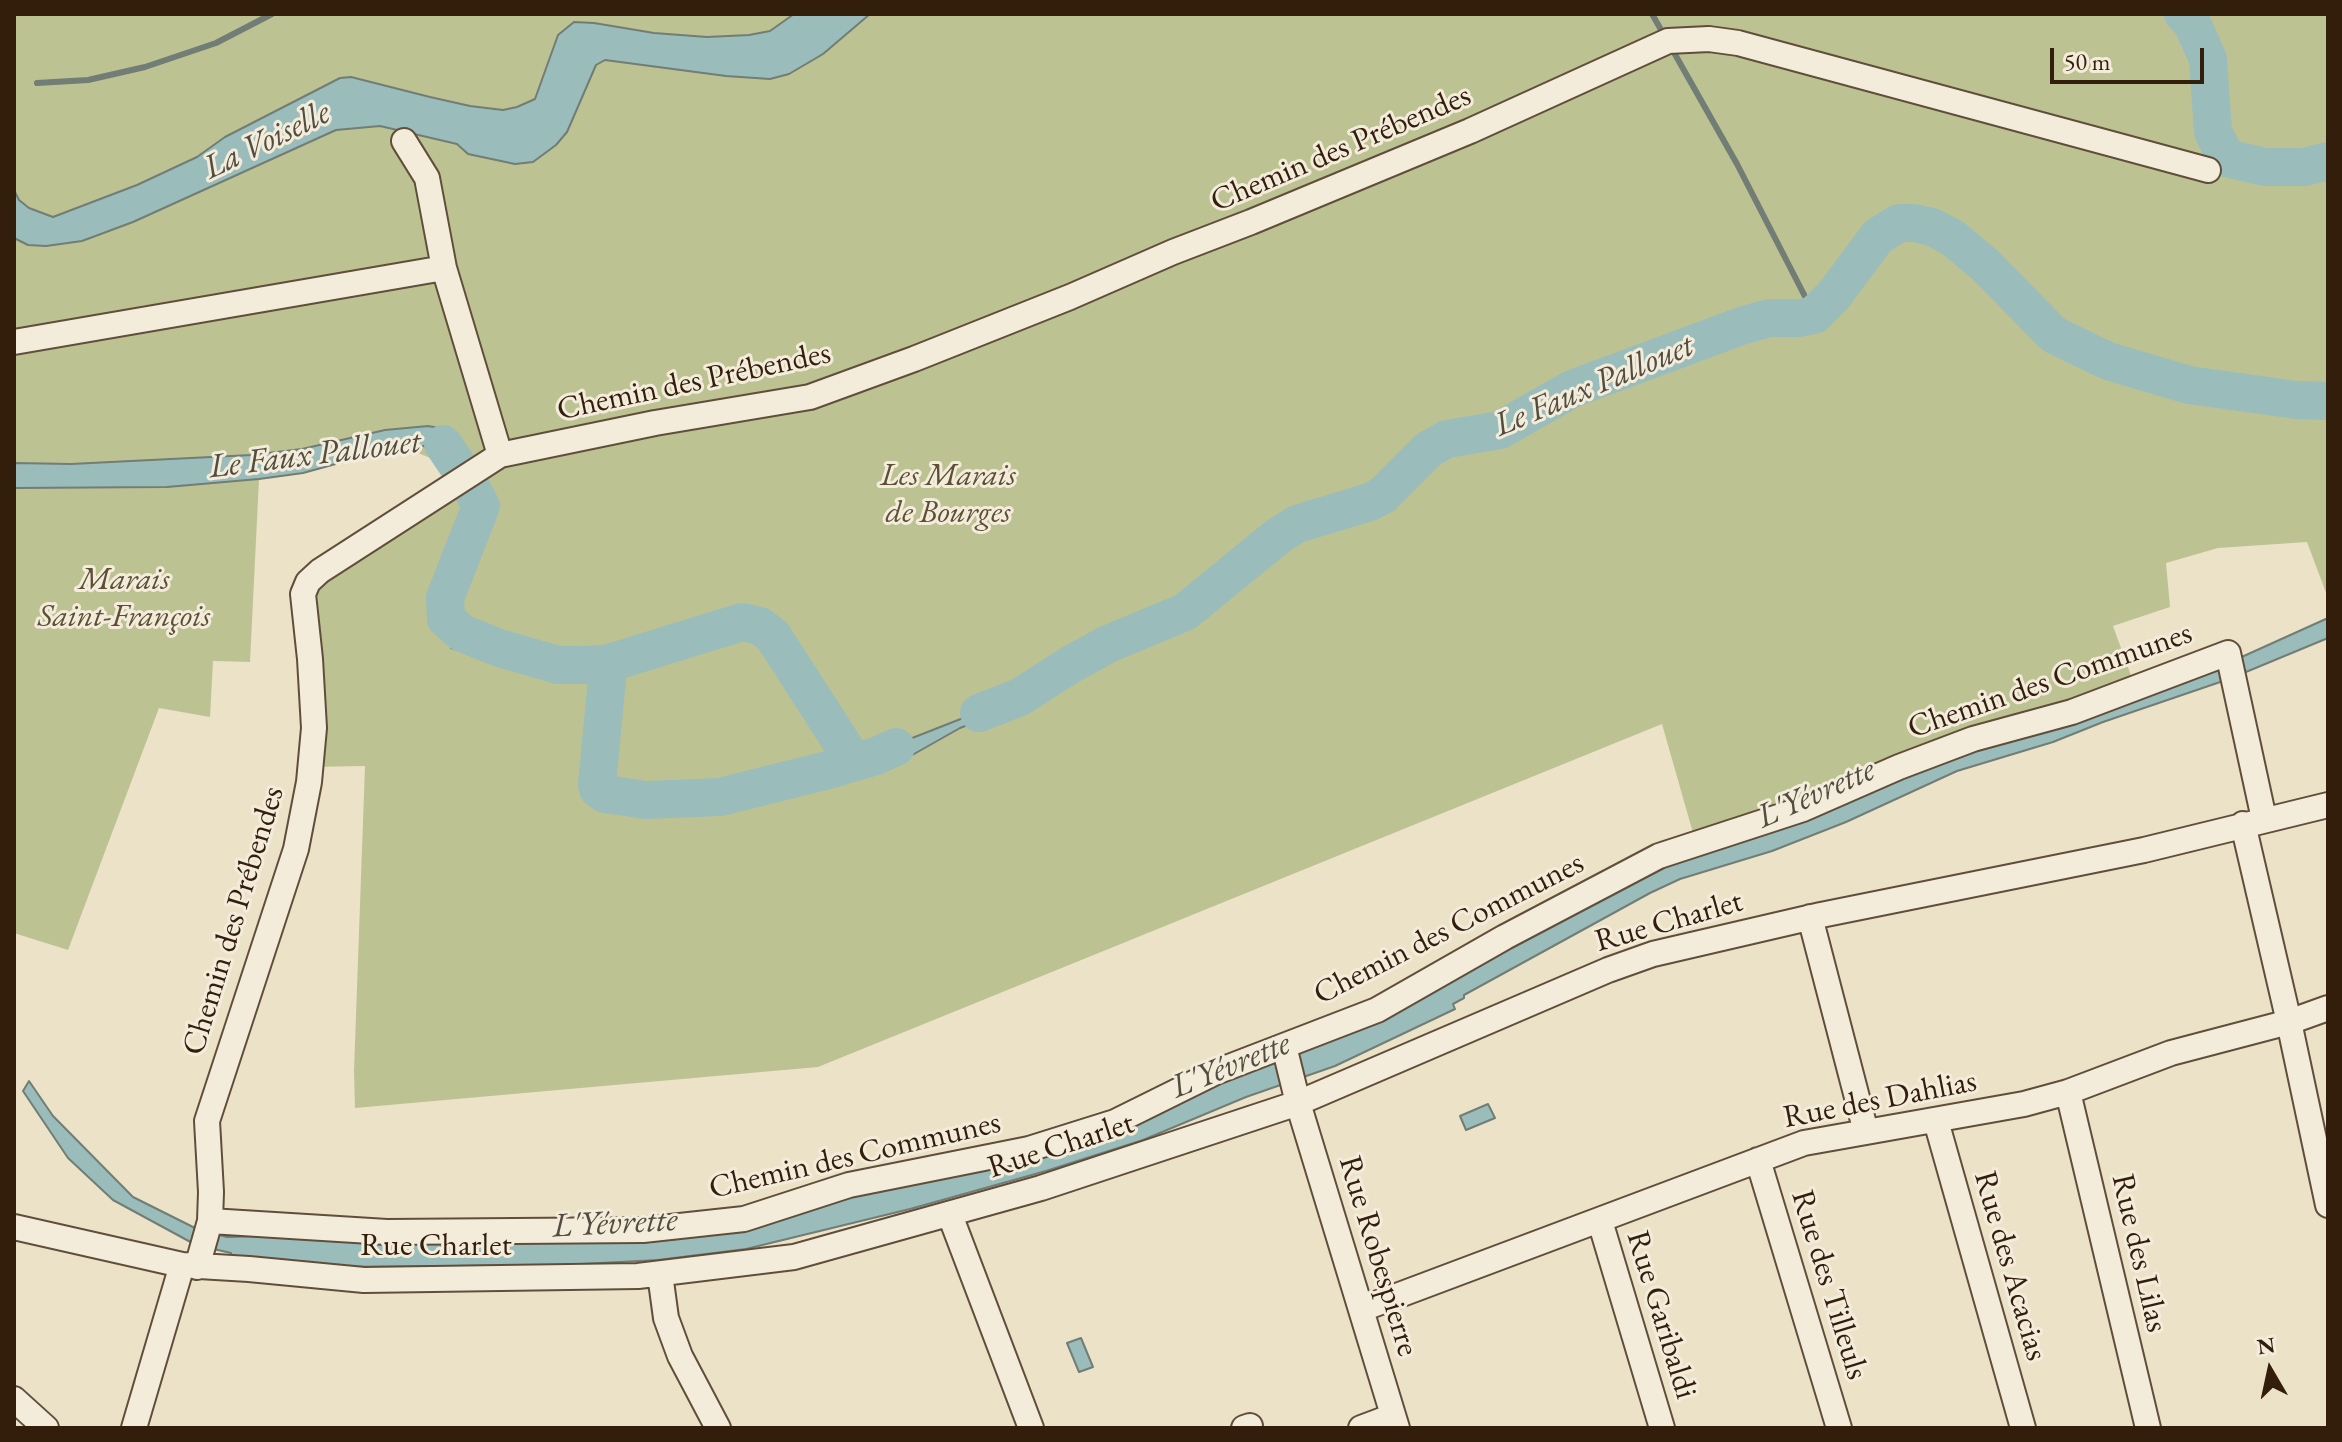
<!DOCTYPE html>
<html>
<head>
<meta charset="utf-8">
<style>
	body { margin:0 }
	#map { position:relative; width:2342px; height:1442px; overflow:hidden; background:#ece2c8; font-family:"EB Garamond",serif }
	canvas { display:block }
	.frame { position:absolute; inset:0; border:16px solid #331d0b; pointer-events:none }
	.north { position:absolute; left:2230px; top:1330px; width:80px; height:80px; -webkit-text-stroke:6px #f3ecdb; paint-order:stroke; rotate:351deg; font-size:22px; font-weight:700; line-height:32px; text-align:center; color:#331d0b }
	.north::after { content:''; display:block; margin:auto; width:28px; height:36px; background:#331d0b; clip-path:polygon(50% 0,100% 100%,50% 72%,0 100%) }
	.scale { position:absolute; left:2050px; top:48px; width:154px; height:36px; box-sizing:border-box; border:4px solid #331d0b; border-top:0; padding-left:10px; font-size:24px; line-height:28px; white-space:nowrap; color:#331d0b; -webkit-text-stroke:6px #f3ecdb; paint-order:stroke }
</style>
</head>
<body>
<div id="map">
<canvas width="2342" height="1442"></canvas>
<div class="frame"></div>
<div class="north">N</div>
<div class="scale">50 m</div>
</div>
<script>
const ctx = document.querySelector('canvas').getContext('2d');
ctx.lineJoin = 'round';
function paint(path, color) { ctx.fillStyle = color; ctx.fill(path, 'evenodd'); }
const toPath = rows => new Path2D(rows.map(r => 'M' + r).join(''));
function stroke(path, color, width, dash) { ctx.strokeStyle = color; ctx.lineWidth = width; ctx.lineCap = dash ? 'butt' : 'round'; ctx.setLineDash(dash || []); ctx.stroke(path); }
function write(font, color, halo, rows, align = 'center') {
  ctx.font = font + ' "EB Garamond",serif'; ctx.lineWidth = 6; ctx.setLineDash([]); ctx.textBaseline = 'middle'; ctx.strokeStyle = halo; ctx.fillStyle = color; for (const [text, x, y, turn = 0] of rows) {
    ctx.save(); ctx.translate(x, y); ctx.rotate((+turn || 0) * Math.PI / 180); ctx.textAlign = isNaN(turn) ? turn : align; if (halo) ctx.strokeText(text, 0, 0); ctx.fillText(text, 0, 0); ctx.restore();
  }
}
paint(toPath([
	[14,14,2328,14,2328,598,2307,542,2218,548,2166,563,2170,607,2113,626,2141,703,1896,786,1838,819,1699,854,1662,724,818,1067,355,1108,354,1071,365,766,310,767,310,659,320,571,460,481,450,466,401,446,303,473,259,479,250,662,213,661,210,717,159,708,68,950,14,933]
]), '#bdc293');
const water = toPath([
	[794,14,870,14,823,54,789,74,770,79,726,76,605,60,596,65,567,132,556,145,533,162,515,164,468,154,457,144,380,126,336,130,133,222,82,241,46,246,28,245,14,238,14,190,19,200,29,208,53,217,137,185,197,157,225,137,340,78,351,77,430,97,470,106,503,110,517,107,535,99,558,35,574,22,594,23,654,33,707,37,749,35,770,31,794,14],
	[1812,309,1819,321,1785,327,1756,334,1579,399,1504,439,1447,448,1438,454,1423,470,1398,502,1382,511,1301,534,1199,617,1126,647,1075,673,1043,696,960,728,914,754,863,771,782,787,724,803,689,807,659,807,596,799,589,794,602,678,599,676,568,674,519,664,451,648,457,634,554,665,606,665,606,693,597,792,645,801,712,800,846,764,1037,689,1107,644,1196,608,1289,527,1378,500,1437,442,1499,429,1577,386,1727,334,1812,309],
	[428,426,439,428,464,451,477,469,460,481,444,456,436,449,423,446,401,446,303,473,259,479,167,487,14,488,14,463,71,464,251,455,302,449,385,430,428,426],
	[2328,618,2328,638,2229,679,2103,722,2053,742,1957,771,1846,822,1772,851,1680,879,1650,893,1464,995,1464,998,1453,1004,1455,1009,1335,1066,1246,1097,1143,1140,1046,1171,910,1209,746,1249,658,1260,562,1265,344,1267,232,1257,231,1253,196,1245,113,1200,68,1158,23,1091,29,1081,53,1116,133,1197,197,1229,227,1237,261,1236,362,1243,643,1240,727,1230,1323,1044,1418,1000,1446,982,1660,867,1770,832,1804,820,1874,786,2235,660,2328,618],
	[1488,1104,1495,1118,1466,1130,1460,1116,1488,1104],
	[1081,1338,1093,1367,1079,1372,1067,1343,1081,1338]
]);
paint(water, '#9abdbb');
stroke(water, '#717d75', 2);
stroke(toPath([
	[1652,14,1664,35],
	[1672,49,1737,164,1814,314],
	[37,83,88,80,145,67,216,43,272,14]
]), '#717d75', 6);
stroke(toPath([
	[2183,14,2192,23,2208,59,2213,132,2226,158,2265,167,2304,167,2328,161],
	[443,444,468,481,481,506,445,598,446,619,462,633,499,648,558,665,580,665,606,664,742,622,760,626,773,636,854,762],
	[606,664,607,679,597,784,598,789,605,794,646,800,720,797,832,769,876,756,896,747],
	[979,713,1020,697,1070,665,1108,644,1185,612,1278,536,1297,524,1370,502,1383,495,1429,449,1447,439,1500,430,1572,389,1741,326,1769,318,1800,318,1814,315,1834,295,1878,236,1899,223,1914,223,1932,227,1953,238,1985,265,2054,335,2108,361,2189,385,2296,400,2328,401]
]), '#9abdbb', 38);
const minor = toPath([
	[404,141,427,178,444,268,500,455],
	[14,342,444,268],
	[2243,824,2289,1022,2328,1205],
	[1810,917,1866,1132],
	[1284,1046,1298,1103,1397,1428],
	[2068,1092,2148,1428],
	[1936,1121,2023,1428],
	[1758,1160,1839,1428],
	[950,1215,1031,1428],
	[210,1221,387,1232,643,1230,744,1219,849,1185,1029,1149,1115,1122,1216,1072,1377,1010,1505,937,1659,856,1803,809,1899,767,1973,739,2072,712,2228,653,2264,819],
	[1600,1221,1662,1428],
	[14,1227,182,1265,249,1269,364,1280,638,1276,794,1257,1041,1188,1298,1103,1608,970,1653,954,1821,915,2144,850,2328,805],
	[197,1267,210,1221,211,1192,207,1121,296,849,309,782,314,728,310,659,303,594,308,582,320,571,500,455,655,423,810,397,914,359,1070,297,1173,252,1251,222,1470,131,1668,41,1709,39,1738,43,2208,170],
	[660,1274,666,1318,680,1356,718,1428],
	[1362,1309,1804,1143,2024,1104,2068,1092,2171,1053,2289,1022,2328,1008],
	[14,1399,46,1428],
	[134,1428,182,1265],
	[1244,1428,1250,1426,1250,1428],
	[1361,1428,1393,1416]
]);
stroke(minor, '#614e3a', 28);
stroke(minor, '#f3ecdb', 24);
write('32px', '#331d0b', '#f3ecdb', [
	["Chemin des Prébendes",1341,149,-23],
	["Chemin des Prébendes",694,382,-12],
	["Chemin des Communes",2050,681,-19],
	["Chemin des Prébendes",234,921,-73],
	["Rue Charlet",1669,922,-16],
	["Chemin des Communes",1449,929,-27],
	["Rue des Dahlias",1880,1100,-11],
	["Rue Charlet",1061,1146,-18],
	["Chemin des Communes",855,1156,-13],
	["Rue Charlet",436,1246],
	["Rue des Lilas",2139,1253,77],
	["Rue Robespierre",1378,1256,73],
	["Rue des Acacias",2010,1266,74],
	["Rue des Tilleuls",1829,1285,73],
	["Rue Garibaldi",1661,1315,73]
]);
write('italic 32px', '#5c4f34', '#f3ecdb', [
	["Les Marais",948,476],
	["de Bourges",948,513],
	["Marais",124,580],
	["Saint-François",124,617]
]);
write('italic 34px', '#524d40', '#f3ecdb', [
	["La Voiselle",267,141,-26],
	["Le Faux Pallouet",1594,386,-23],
	["Le Faux Pallouet",315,455,-7],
	["L'Yévrette",1816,794,-24],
	["L'Yévrette",1231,1066,-22],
	["L'Yévrette",615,1224,-3]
]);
</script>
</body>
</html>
